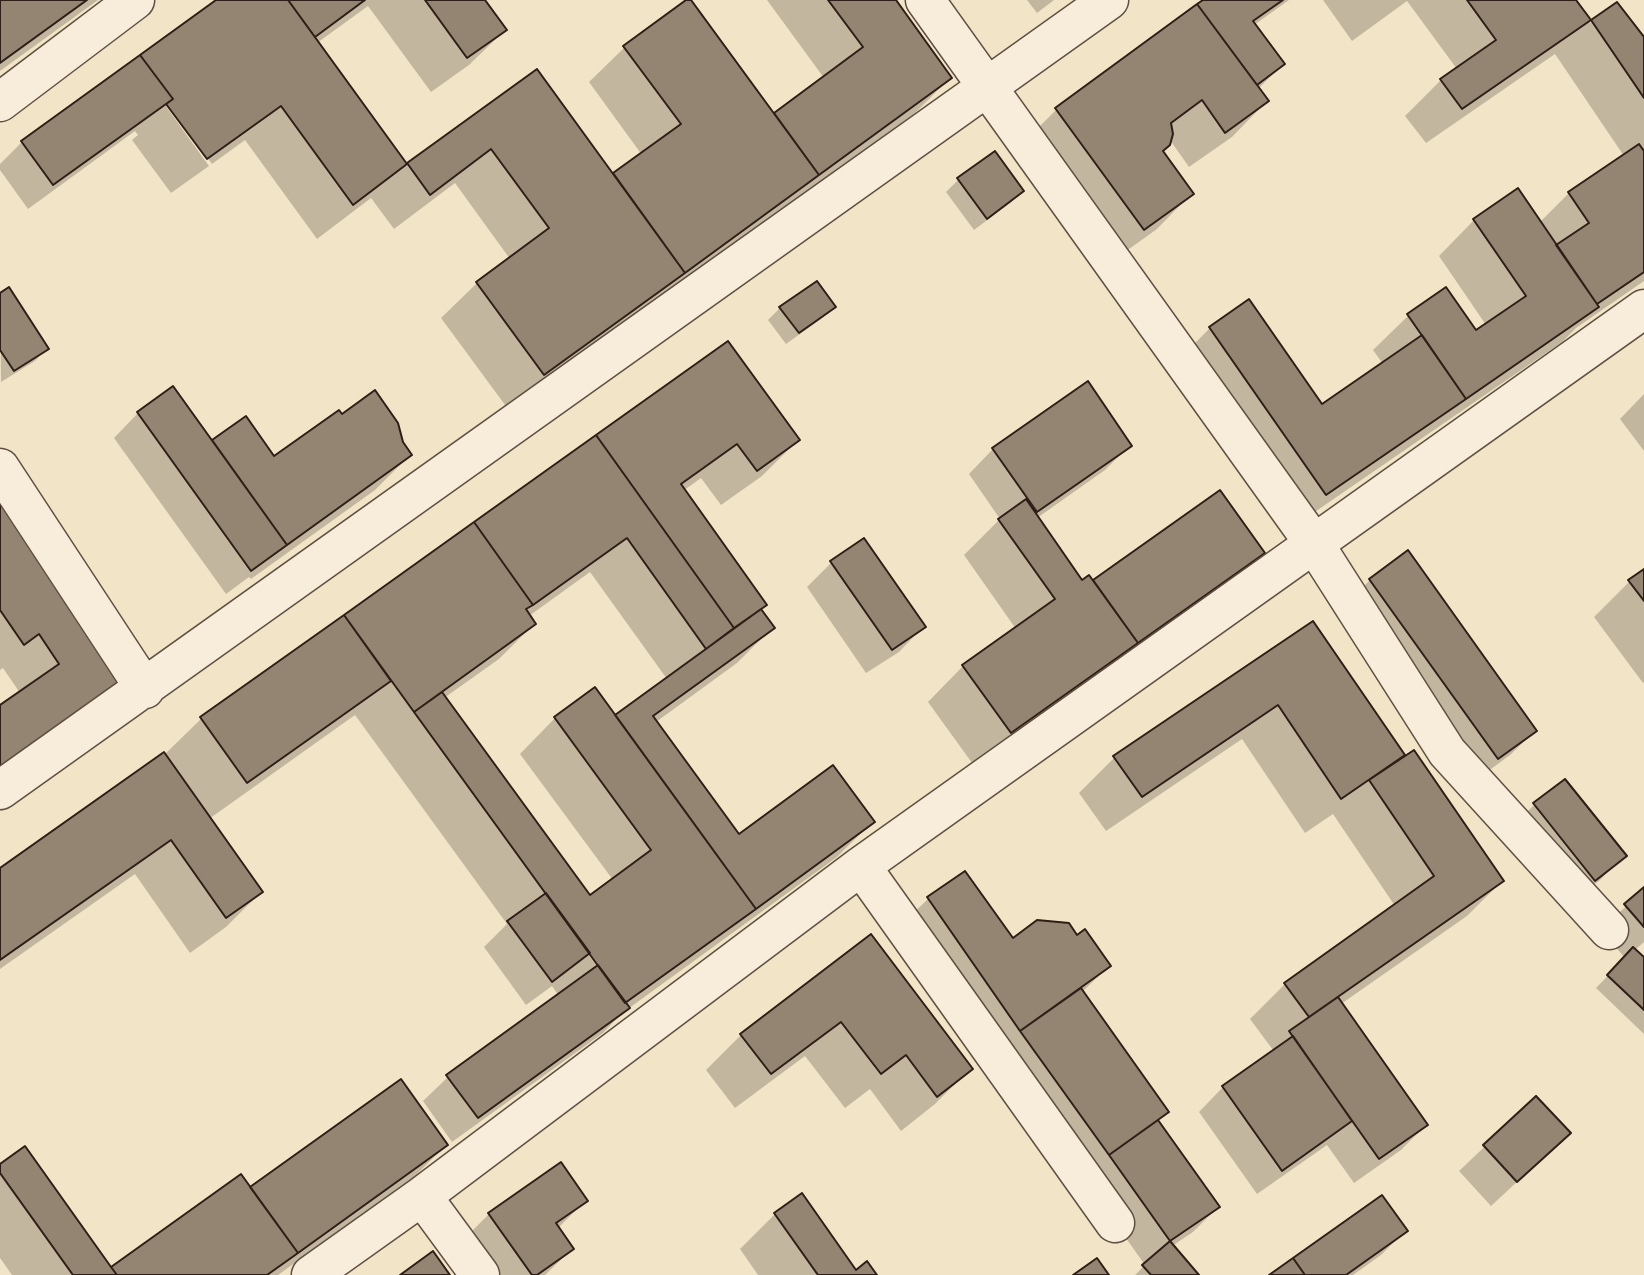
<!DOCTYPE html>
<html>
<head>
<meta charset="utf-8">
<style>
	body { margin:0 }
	canvas { display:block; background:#f2e4c6 }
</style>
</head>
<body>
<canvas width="1644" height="1275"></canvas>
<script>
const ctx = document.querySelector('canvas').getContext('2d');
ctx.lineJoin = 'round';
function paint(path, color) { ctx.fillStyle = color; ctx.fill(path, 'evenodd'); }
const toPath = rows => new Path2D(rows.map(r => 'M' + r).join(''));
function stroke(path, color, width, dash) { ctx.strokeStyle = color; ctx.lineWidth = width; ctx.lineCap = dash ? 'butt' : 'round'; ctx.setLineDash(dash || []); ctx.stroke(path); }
paint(toPath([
	[0,0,98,0,0,71],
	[219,0,483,0,505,30,469,65,431,92,368,6,317,43,407,166,536,72,613,176,642,155,589,82,625,47,773,115,824,78,767,0,893,0,950,78,915,113,508,409,441,318,477,283,510,259,455,183,394,229,371,198,317,239,245,140,212,164,167,102,165,105,209,166,171,193,132,140,138,135,135,131,28,209,0,170,0,164,22,142],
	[1027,0,1054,0,1037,13],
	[1206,0,1289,0,1254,25,1283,64,1258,89,1267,101,1232,137,1189,167,1170,140,1161,151,1192,193,1157,229,1108,264,1021,145,1056,110],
	[1323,0,1574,0,1590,23,1617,4,1644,40,1644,281,1576,328,1562,342,1290,529,1175,363,1210,328,1322,407,1383,364,1373,350,1409,315,1475,333,1486,325,1439,256,1474,220,1539,223,1569,193,1624,156,1555,54,1426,143,1405,116,1441,80,1457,69,1407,1,1352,41],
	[995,153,1022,191,1010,203,974,230,946,192,958,180],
	[0,295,47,348,35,361,1,382],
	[834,307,821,319,786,344,768,320,780,308],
	[728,343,798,440,762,476,721,505,701,478,683,491,772,628,737,663,656,722,739,836,873,821,837,857,621,1014,603,1033,452,1142,423,1101,448,1077,559,996,552,986,526,1005,484,947,507,924,355,715,209,819,261,892,226,927,190,953,135,874,0,969,0,870,164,755,202,718],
	[590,572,667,679,615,717,555,718,520,754,613,880,589,897,444,698,499,659,534,624,529,616],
	[590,951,604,971,602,973,587,953],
	[1644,394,1644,451,1620,419],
	[138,413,212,443,246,419,274,458,410,455,375,490,251,579,249,577,226,594,114,438],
	[1130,445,1105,470,1037,518,1082,582,1092,582,1219,492,1262,553,1238,577,975,767,928,702,963,666,1016,629,964,555,1000,519,969,474,993,449],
	[0,500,126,680,0,707,20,693,3,668,0,670],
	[864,541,923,627,899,652,866,673,807,587,831,563],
	[1644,571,1644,682,1643,683,1594,617,1629,582],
	[1370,580,1535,731,1510,755,1472,783,1345,605],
	[1312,623,1405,758,1502,881,1467,916,1341,1004,1426,1125,1401,1150,1354,1183,1327,1145,1257,1194,1199,1112,1223,1087,1273,1050,1250,1019,1285,984,1395,906,1333,814,1305,833,1242,739,1106,831,1079,793,1115,757],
	[1564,781,1624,855,1600,880,1569,904,1510,829,1534,805],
	[964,873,1012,941,1076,937,1109,966,1082,992,1166,1112,1157,1121,1218,1207,1193,1232,1172,1246,1196,1275,1135,1275,1145,1265,903,923,928,899],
	[1644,889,1644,942,1635,950,1644,959,1644,1034,1596,988,1625,958,1601,930],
	[871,937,970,1069,935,1104,901,1131,870,1089,845,1108,805,1056,735,1108,706,1070,741,1035],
	[1536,1098,1544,1157,1491,1206,1459,1171],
	[446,1145,411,1180,278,1275,12,1275,0,1258,0,1166,110,1269,249,1189],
	[586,1200,558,1228,572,1249,545,1275,490,1275,464,1239,489,1214],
	[775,1214,855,1272,875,1275,758,1275,740,1249],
	[1406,1230,1381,1255,1353,1275,1272,1275]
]), '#0003');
const building = toPath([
	[0,0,87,0,0,63,0,0],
	[216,0,288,0,407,164,353,205,281,106,207,159,166,104,173,99,140,55,216,0],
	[288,0,365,0,315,37,288,0],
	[425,0,485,0,507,30,467,58,425,0],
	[686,0,691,0,819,175,685,273,613,173,681,124,623,46,686,0],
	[828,0,896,0,952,78,819,175,774,113,863,47,828,0],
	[1203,0,1283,0,1253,21,1285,64,1257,85,1197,4,1203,0],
	[1467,0,1576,0,1591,20,1462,109,1440,79,1496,40,1467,0],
	[1617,2,1644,37,1644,98,1591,20,1617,2],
	[1197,4,1269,101,1225,133,1202,100,1171,123,1173,134,1170,145,1163,151,1194,194,1144,230,1055,108,1197,4],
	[140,55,173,99,53,185,21,141,140,55],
	[537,69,685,273,544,375,476,282,549,228,491,149,430,195,407,163,537,69],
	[1639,144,1644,151,1644,272,1597,304,1556,245,1589,223,1568,192,1639,144],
	[995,151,1024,191,987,219,957,178,995,151],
	[1518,188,1599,307,1466,399,1407,314,1446,287,1476,330,1526,296,1473,219,1518,188],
	[817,281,836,307,799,333,779,307,817,281],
	[9,287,49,349,14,371,0,350,0,293,9,287],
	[1249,299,1322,404,1422,335,1466,399,1326,495,1209,327,1249,299],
	[728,341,800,440,757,471,737,444,681,484,767,605,734,628,596,435,728,341],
	[1088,381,1132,446,1037,512,992,448,1088,381],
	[173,386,287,545,251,571,137,412,173,386],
	[375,390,398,423,403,442,412,455,287,545,212,440,246,416,274,456,339,410,342,414,375,390],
	[596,435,734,628,706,649,627,538,533,605,474,522,596,435],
	[1220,490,1265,553,1138,643,1093,580,1220,490],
	[0,497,128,681,0,770,0,705,59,664,39,634,24,645,0,610,0,497],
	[1026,499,1082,580,1089,575,1138,643,1011,733,962,665,1055,599,998,519,1026,499],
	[474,522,533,605,526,609,536,624,414,712,344,615,474,522],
	[864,538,926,627,892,650,830,561,864,538],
	[1408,550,1537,731,1498,759,1369,579,1408,550],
	[1644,569,1644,601,1628,580,1644,569],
	[761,609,775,628,653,716,739,834,833,765,875,822,756,909,615,715,761,609],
	[344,615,391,681,247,783,200,717,344,615],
	[1313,621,1405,755,1341,799,1278,705,1142,797,1113,756,1313,621],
	[595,687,756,909,625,1003,414,712,442,692,590,895,651,850,554,717,595,687],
	[1414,750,1504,881,1309,1017,1284,983,1434,876,1369,780,1414,750],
	[164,752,263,892,226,918,171,840,0,960,0,868,164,752],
	[1565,779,1627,856,1595,881,1533,803,1565,779],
	[965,871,1013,938,1037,920,1069,923,1077,935,1085,929,1111,966,1020,1031,927,897,965,871],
	[1644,887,1644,927,1624,904,1644,887],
	[546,893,590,953,552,982,507,921,546,893],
	[871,934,973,1069,937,1097,906,1055,881,1074,841,1022,771,1074,740,1034,871,934],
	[1633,947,1644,957,1644,1010,1607,975,1633,947],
	[598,965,630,1008,478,1118,446,1075,598,965],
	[1081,988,1169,1112,1109,1155,1020,1031,1081,988],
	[1338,997,1428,1125,1379,1159,1289,1031,1338,997],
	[1293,1036,1352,1121,1282,1171,1222,1086,1293,1036],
	[401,1079,448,1145,298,1253,250,1187,401,1079],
	[1536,1096,1571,1133,1517,1182,1483,1145,1536,1096],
	[1158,1120,1220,1207,1170,1241,1109,1155,1158,1120],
	[25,1146,111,1267,117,1275,73,1275,0,1173,0,1164,25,1146],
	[561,1162,588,1201,556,1223,574,1249,537,1275,532,1275,488,1213,561,1162],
	[241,1174,298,1253,267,1275,117,1275,111,1267,241,1174],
	[802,1193,856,1270,867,1261,877,1275,818,1275,774,1213,802,1193],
	[1382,1195,1408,1231,1346,1275,1305,1275,1293,1258,1382,1195],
	[1170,1241,1199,1275,1151,1275,1142,1265,1170,1241],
	[433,1251,450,1275,400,1275,433,1251],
	[1097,1258,1109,1275,1073,1275,1097,1258],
	[1293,1258,1305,1275,1269,1275,1293,1258]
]);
paint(building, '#948572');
stroke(building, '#2e1e17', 2);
const minor = toPath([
	[925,0,1315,545,1447,752,1609,930],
	[0,102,135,0],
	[0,468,145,689],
	[0,790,1109,0],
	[861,866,1115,1223],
	[422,1196,480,1275],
	[311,1275,422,1196,861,866,1644,309]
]);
stroke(minor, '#5f5043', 41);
stroke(minor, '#f7edda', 38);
</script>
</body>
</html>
